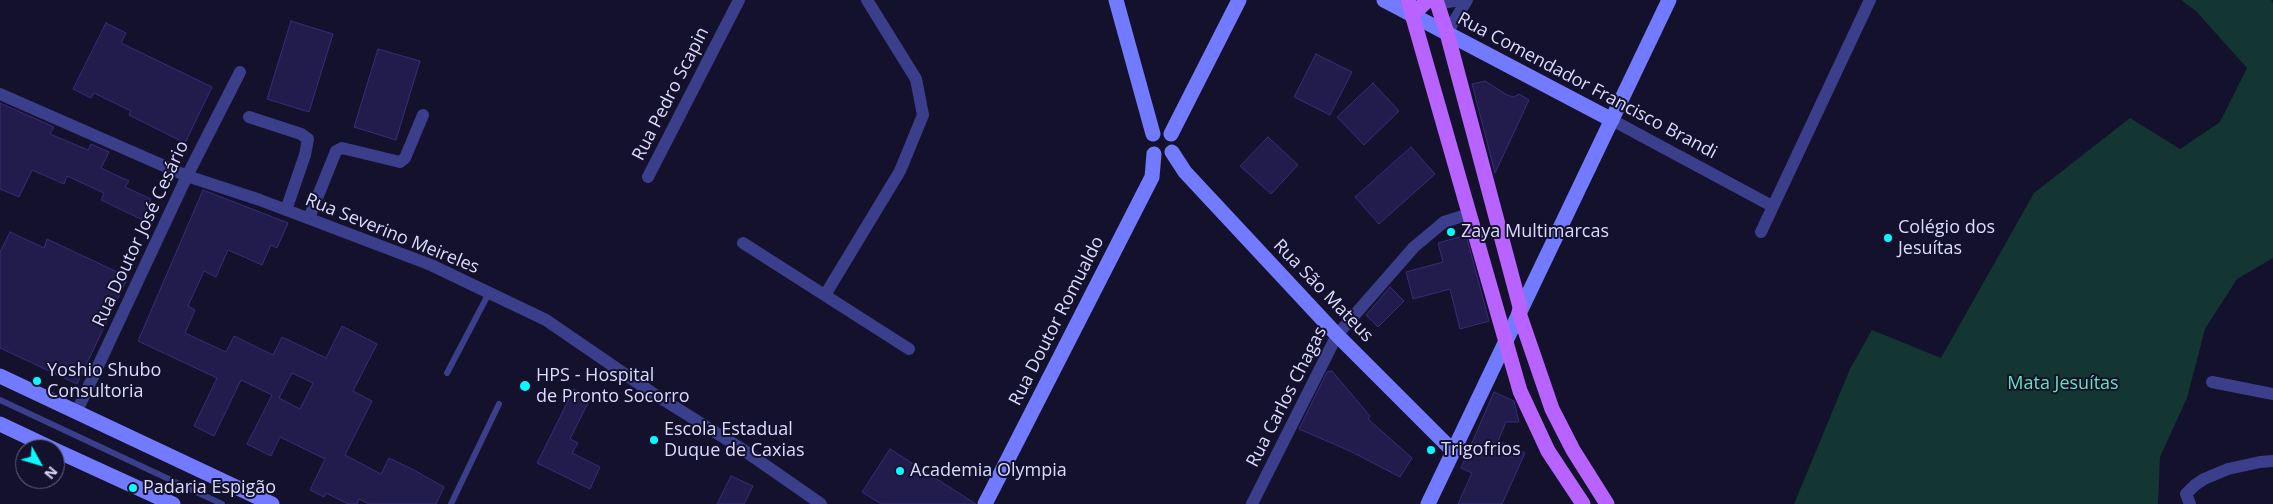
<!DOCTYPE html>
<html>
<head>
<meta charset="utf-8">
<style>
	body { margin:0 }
	#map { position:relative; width:2273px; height:504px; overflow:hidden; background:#13112c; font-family:"Open Sans",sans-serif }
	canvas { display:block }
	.north { position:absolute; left:15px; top:439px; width:50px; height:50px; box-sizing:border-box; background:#13112c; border:1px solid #636280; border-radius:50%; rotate:129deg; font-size:14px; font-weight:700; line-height:20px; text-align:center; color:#dcdbff }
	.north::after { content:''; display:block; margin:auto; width:18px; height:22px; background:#07faff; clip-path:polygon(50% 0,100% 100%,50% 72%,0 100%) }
</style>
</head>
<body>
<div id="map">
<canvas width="2273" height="504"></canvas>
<div class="north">N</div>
</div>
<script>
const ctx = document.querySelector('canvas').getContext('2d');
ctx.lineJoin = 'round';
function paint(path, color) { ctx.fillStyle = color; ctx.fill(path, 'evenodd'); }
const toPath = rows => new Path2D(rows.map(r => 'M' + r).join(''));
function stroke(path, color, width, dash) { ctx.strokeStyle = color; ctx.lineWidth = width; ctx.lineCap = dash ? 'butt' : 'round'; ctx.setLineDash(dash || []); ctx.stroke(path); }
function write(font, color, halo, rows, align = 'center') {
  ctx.font = font + ' "Open Sans",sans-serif'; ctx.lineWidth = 4; ctx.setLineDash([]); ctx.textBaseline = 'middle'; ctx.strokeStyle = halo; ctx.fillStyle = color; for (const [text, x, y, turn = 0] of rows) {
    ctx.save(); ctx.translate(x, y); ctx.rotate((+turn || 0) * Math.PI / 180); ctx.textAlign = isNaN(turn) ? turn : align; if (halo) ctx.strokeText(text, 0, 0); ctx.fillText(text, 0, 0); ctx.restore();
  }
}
paint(toPath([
	[2181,0,2271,0,2273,3,2273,258,2237,279,2205,329,2187,398,2160,457,2158,504,1794,504,1850,369,1872,330,1941,358,2034,193,2130,118,2180,149,2220,122,2247,68,2196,11]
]), '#133632');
const building = toPath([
	[291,21,333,34,309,112,267,99,291,21],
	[106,23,126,33,121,43,212,87,185,143,129,115,131,111,94,93,91,98,73,89,106,23],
	[378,49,420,61,396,140,354,127,378,49],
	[1316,54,1352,72,1330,115,1294,97,1316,54],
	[1485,81,1507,95,1514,97,1519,94,1529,100,1495,173,1472,84,1485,81],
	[1373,83,1399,111,1364,145,1337,117,1373,83],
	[0,103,54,127,50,134,88,150,91,144,109,152,101,168,129,181,125,187,151,199,147,208,153,210,147,222,101,200,104,193,67,176,64,184,32,170,19,197,0,189,0,103],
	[1268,137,1298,165,1271,194,1240,166,1268,137],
	[1411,147,1435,174,1379,224,1355,197,1411,147],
	[203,190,288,223,277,248,271,245,262,265,228,250,216,277,204,271,188,306,195,310,185,333,226,352,234,336,273,355,282,337,326,358,342,326,377,344,353,391,372,401,345,455,381,474,389,458,412,469,444,487,436,504,369,504,359,499,357,504,348,504,326,493,324,497,310,490,325,459,280,437,271,456,247,444,272,395,241,380,214,436,194,426,217,378,138,341,203,190],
	[292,373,313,383,300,409,279,398,292,373],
	[10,232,44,248,47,239,128,277,77,384,0,348,0,252,10,232],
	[1466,235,1489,321,1460,329,1450,289,1413,299,1406,272,1443,262,1438,243,1466,235],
	[1390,287,1404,301,1378,327,1366,315,1390,287],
	[1332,371,1370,416,1368,419,1412,458,1400,477,1352,452,1299,429,1327,372,1332,371],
	[574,389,591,397,570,439,578,443,572,453,600,467,590,489,537,463,574,389],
	[1494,392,1514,401,1519,422,1506,422,1498,441,1525,453,1502,504,1458,504,1472,473,1461,468,1494,392],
	[890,449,976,504,881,504,862,492,890,449],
	[731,476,753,486,744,504,717,504,731,476]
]);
paint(building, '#221c4d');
stroke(building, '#372e7a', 1);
stroke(toPath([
	[447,373,489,293],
	[0,400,222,504],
	[451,504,499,404]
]), '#3b3e8b', 6);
stroke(toPath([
	[1440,0,1448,2,1460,0],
	[1447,33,1467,0],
	[0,94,187,176,260,200,431,265,546,320,651,392,742,449,821,504],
	[249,117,301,134,308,139,305,155,286,210],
	[1612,120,1772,206],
	[648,177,739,0],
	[309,218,336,151,342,148,400,162,405,158,423,115],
	[1761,232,1870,0],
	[743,243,909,349],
	[825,295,900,171,923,115,916,79,867,0],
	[2212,382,2273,394],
	[76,413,187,176,240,72],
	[1252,504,1337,335,1414,247,1444,222,1469,214],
	[2190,504,2186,494,2195,485,2204,479,2228,469,2260,462,2273,461]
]), '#3b3e8b', 12);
stroke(toPath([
	[1116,0,1153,134],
	[1384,0,1612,120],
	[1171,134,1239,0],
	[1172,152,1185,172,1337,335,1453,451],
	[0,376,272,504],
	[0,424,53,449],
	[55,450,173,504],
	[985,504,1152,177,1154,154],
	[1428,504,1669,0]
]), '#727aff', 15);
stroke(toPath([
	[1408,0,1520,391,1548,451,1583,504],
	[1436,0,1447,33,1520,307,1519,313,1552,409,1573,450,1607,504],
	[1412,15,1428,0]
]), '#b862ff', 15);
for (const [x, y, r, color] of [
	[1451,232,5,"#07faff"],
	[1888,238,5,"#07faff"],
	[37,381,5,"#07faff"],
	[525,386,6,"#07faff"],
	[654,440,5,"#07faff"],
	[1431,450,5,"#07faff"],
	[900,471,5,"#07faff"],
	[133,488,5,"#07faff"]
]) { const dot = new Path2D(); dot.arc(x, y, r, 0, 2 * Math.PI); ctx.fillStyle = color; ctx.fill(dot); stroke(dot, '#13112c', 2); }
write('18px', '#dcdbff', '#13112c', [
	["Rua Comendador Francisco Brandi",1587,86,28],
	["Rua Pedro Scapin",671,94,-63],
	["Rua Doutor José Cesário",141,234,-65],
	["Rua Severino Meireles",392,234,22],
	["Rua São Mateus",1323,291,46],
	["Rua Doutor Romualdo",1057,321,-63],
	["Rua Carlos Chagas",1287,397,-63]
]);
write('18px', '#dcdbff', '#13112c', [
	["Colégio dos",1898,228],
	["Jesuítas",1898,249],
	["Zaya Multimarcas",1461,232],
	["Yoshio Shubo",47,371],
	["Consultoria",47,392],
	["HPS - Hospital",536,376],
	["de Pronto Socorro",536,397],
	["Escola Estadual",664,430],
	["Duque de Caxias",664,451],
	["Trigofrios",1441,450],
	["Academia Olympia",910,471],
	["Padaria Espigão",143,488]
], 'left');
write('18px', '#63e3b9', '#13112c', [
	["Mata Jesuítas",2063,384]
]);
</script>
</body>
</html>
